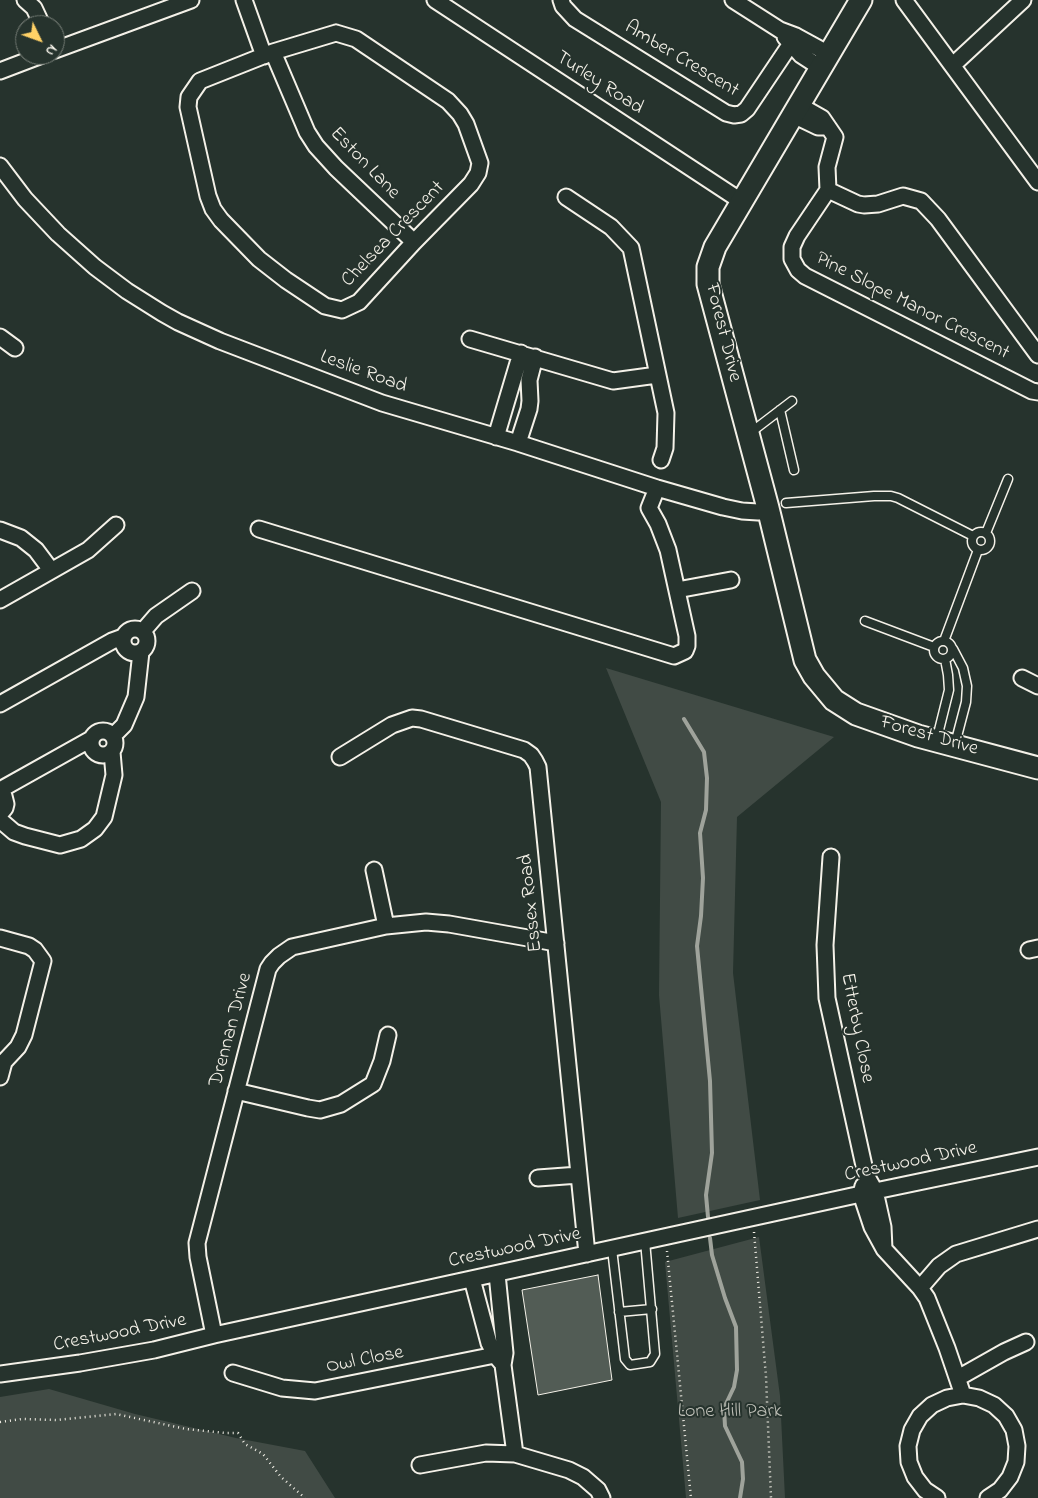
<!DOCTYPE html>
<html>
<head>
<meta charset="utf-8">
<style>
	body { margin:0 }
	#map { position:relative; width:1038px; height:1498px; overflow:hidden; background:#26332d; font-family:"Indie Flower",sans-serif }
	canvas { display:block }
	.north { position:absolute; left:15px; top:15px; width:50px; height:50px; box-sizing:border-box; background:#26332d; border:1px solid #787f78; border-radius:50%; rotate:132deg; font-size:14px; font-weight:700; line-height:20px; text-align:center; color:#f4f1e8 }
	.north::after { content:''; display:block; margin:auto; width:18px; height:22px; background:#ffd166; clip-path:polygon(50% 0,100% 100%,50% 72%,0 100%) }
</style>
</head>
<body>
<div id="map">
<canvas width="1038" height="1498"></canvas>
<div class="north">N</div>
</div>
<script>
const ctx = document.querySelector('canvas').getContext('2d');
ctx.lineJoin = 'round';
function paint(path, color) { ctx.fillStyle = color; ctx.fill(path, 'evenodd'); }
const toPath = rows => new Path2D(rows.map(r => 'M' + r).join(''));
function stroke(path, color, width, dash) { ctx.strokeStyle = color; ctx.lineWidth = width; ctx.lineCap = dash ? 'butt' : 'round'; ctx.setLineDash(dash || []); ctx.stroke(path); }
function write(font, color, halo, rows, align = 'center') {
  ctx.font = font + ' "Indie Flower",sans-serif'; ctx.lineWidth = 4; ctx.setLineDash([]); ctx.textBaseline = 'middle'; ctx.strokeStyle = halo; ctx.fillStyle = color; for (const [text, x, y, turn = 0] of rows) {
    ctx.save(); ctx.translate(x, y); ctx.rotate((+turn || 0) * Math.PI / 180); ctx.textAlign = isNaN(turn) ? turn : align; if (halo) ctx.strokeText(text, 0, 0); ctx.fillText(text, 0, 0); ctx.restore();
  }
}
paint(toPath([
	[606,668,834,737,737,817,733,973,760,1200,678,1218,659,995,661,802],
	[759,1237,780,1396,785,1498,686,1498,665,1262],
	[49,1389,135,1414,236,1438,305,1451,335,1498,0,1498,0,1397]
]), '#414b45');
stroke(toPath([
	[684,719,704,752,707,778,706,810,700,833,703,878,701,916,697,946,710,1081,712,1153,706,1195,708,1217],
	[710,1238,712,1255,725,1298,736,1327,737,1370,734,1387,724,1408,725,1426,742,1462,743,1479,740,1498]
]), '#9fa39b', 4);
const building = toPath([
	[598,1275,612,1380,538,1395,522,1290,598,1275]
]);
paint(building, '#525c55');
stroke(building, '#f4f1e8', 1);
const lane = toPath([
	[780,410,794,470],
	[750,433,792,401],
	[786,503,874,496,891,496,898,498,973,536],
	'972 541a9 9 0 1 1 18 0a9 9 0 1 1-18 0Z',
	[986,533,1008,479],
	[865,621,934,647],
	'934 650a9 9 0 1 1 18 0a9 9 0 1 1-18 0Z',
	[944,641,978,550],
	[953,649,963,668,967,686,966,702,955,744],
	[937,738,949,690,948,675,945,659],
	[612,1249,625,1359,630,1365,650,1362,655,1354,645,1241],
	[619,1312,652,1309]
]);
const street = toPath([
	[25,0,34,8,42,25],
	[244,0,264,56],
	[435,0,741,201],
	[561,0,563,6,575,19,726,113,734,115,741,114,747,109,796,36],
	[733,0,780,30,796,36,829,54],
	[904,0,1038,182],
	[336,33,356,39,448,101,460,114,466,124,480,163,478,173,471,184,414,242,359,302,342,310,325,306,286,280,259,259,221,220,213,209,208,196,188,107,189,97,200,81,273,52,336,33],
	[785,37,801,55,821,68],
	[55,50,191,0],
	[273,52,307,132,316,146,336,168,414,242],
	[953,65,1023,0],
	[0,71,42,55],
	[799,105,822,118,835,137,827,167,828,190,797,236,792,247,792,259,798,270,805,276,1032,391,1038,392],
	[793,115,818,127,828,127],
	[0,166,25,199,58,234,95,267,127,291,162,313,178,322,220,341,382,403,518,443,657,488,723,507,742,511,758,512,768,508],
	[828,190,858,204,864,205,878,204,903,196,921,201,938,219,1038,355],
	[566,197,611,227,631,248,666,413,665,448,661,460],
	[0,337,15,348],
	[470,339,613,381,657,375],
	[496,437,521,353],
	[518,443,529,409,530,401,529,380,535,357],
	[259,529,674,656,685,651,687,646,687,636,668,550,658,524,649,508,657,488],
	[0,530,21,538,36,550,51,570],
	[677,590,731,580],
	[0,600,88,550,116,525],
	'123 641a12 12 0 1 1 24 0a12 12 0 1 1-24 0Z',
	[143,631,156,616,192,591],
	[1022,678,1038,686],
	[0,704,112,641,123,637],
	'91 743a12 12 0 1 1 24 0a12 12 0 1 1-24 0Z',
	[113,736,124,725,136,697,141,652],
	[340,757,392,725,412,718,421,719,524,750,531,755,535,761,538,767,587,1254],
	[0,790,91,739],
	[0,792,4,796,6,804,5,808,0,814],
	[0,820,14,832,25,836,60,845,81,839,95,829,104,817,114,775,112,752],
	[831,857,825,945,827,998,866,1175,875,1191,883,1227,884,1249],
	[374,870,386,926],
	[0,938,29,946,35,950,43,961,24,1035,18,1047,4,1062,0,1077],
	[1029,950,1038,948],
	[236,1091,308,1108,320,1110,341,1104,373,1084,382,1061,388,1035],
	[538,1178,579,1175],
	[863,1186,861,1194,872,1227,884,1249,920,1288,927,1298,947,1348,963,1395],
	[497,1274,505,1353,503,1365,515,1454,569,1470,583,1477,598,1490,602,1498],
	[472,1279,489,1343,495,1355,501,1362],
	[920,1288,939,1266,956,1254,1038,1229],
	[214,1335,198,1257,197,1243,268,969,272,963,279,956,292,947,386,926,426,922,449,924,556,943],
	[233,1373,282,1388,315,1391,505,1353],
	[0,1374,80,1363,154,1350,214,1335,861,1194,1038,1157],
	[958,1378,1004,1352,1026,1342],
	[420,1465,486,1453,515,1454],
	[937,1498,925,1490,915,1477,909,1462,908,1446,912,1430,920,1416,932,1405,947,1398,963,1395,979,1398,994,1405,1006,1416,1014,1430,1017,1446,1016,1462,1010,1477,1000,1490,988,1498]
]);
const secondary = toPath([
	[861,0,715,247,708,267,708,284,768,508,805,660,814,676,834,700,856,714,918,736,1038,768]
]);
stroke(lane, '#f4f1e8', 11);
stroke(street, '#f4f1e8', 19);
stroke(secondary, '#f4f1e8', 25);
stroke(toPath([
	[754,1232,766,1377,771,1498],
	[667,1251,691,1498],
	[0,1422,22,1419,57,1420,116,1414,186,1429,225,1433,238,1433,245,1444,263,1454,281,1477,305,1498]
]), '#f4f1e8', 2.5, [1, 4]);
stroke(lane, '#26332d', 8);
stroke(street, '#26332d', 15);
stroke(secondary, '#26332d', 21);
write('20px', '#f4f1e8', '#26332d', [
	["Amber Crescent",681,60,31],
	["Turley Road",599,84,33],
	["Eston Lane",364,164,46],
	["Chelsea Crescent",394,235,-46],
	["Pine Slope Manor Crescent",912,307,27],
	["Forest Drive",722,333,76],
	["Leslie Road",363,373,20],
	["Forest Drive",929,737,16],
	["Essex Road",532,903,-96],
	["Etterby Close",856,1028,79],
	["Drennan Drive",232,1030,-75],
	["Crestwood Drive",911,1163,-12],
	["Crestwood Drive",515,1249,-12],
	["Crestwood Drive",120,1334,-11],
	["Owl Close",365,1361,-11]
]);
write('20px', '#bebfb7', '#26332d', [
	["Lone Hill Park",730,1413]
]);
</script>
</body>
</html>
